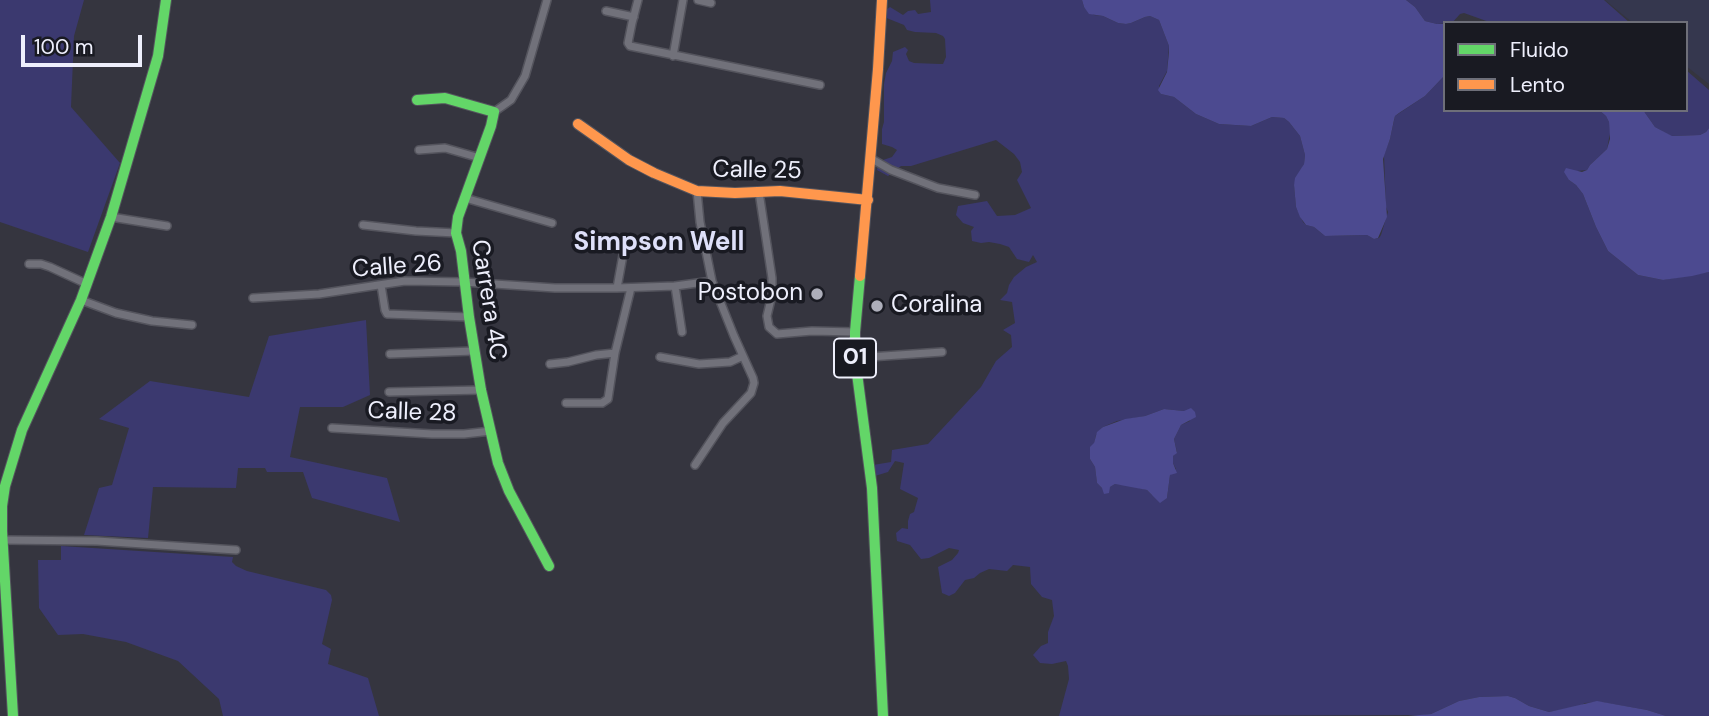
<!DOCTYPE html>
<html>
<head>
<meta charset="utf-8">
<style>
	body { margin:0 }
	#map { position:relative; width:1709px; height:716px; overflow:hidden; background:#35353f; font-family:"DM Sans",sans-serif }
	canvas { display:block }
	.legend { position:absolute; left:1443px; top:21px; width:245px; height:91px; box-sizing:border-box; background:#191a22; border:2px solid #6e6f79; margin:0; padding:9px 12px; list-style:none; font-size:21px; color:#eeeffc }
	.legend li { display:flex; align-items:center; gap:14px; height:35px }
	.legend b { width:35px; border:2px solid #6e6f79 }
	.scale { position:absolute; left:21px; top:35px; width:121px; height:32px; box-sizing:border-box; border:4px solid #eeeffc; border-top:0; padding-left:9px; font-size:21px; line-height:24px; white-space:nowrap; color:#eeeffc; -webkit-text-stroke:5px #191a22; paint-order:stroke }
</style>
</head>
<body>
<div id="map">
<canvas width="1709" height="716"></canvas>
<ul class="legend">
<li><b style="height:9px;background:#63d668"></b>Fluido</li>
<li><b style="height:9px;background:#ff974d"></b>Lento</li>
</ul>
<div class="scale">100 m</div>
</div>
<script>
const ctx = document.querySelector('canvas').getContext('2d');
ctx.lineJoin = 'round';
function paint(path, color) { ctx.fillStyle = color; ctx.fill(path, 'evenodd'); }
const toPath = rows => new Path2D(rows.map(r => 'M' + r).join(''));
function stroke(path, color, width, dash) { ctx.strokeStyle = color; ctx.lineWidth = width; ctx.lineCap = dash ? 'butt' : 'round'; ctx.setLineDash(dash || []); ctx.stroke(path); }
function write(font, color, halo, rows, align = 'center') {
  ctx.font = font + ' "DM Sans",sans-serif'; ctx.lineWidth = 7; ctx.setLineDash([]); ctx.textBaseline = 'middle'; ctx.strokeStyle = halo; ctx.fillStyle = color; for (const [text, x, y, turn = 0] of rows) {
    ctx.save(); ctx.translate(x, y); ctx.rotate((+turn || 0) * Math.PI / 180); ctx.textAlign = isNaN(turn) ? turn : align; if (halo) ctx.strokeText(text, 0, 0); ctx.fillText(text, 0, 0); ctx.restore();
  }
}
paint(toPath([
	[1605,0,1709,0,1709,84,1686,66,1686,23,1633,23]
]), '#35374e');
paint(toPath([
	[0,0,84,0,74,36,71,107,120,163,88,252,0,222],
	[930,0,1082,0,1084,7,1094,15,1103,16,1118,23,1126,24,1131,23,1145,17,1150,16,1159,20,1169,46,1167,71,1159,86,1161,94,1174,97,1196,114,1219,124,1251,126,1272,117,1284,118,1289,122,1300,136,1305,155,1304,164,1294,185,1296,207,1303,222,1306,225,1314,227,1325,236,1367,235,1374,239,1379,238,1381,235,1388,212,1386,207,1384,155,1390,139,1395,116,1425,96,1445,75,1445,110,1599,110,1606,116,1609,122,1610,133,1607,149,1590,165,1587,170,1577,171,1569,180,1576,185,1583,194,1596,227,1608,251,1638,275,1663,280,1709,272,1709,716,1666,716,1647,710,1601,702,1585,703,1580,706,1549,712,1529,706,1515,698,1508,696,1479,697,1459,701,1431,714,1424,715,1059,716,1069,679,1068,666,1066,661,1052,664,1040,663,1033,655,1041,646,1048,643,1048,632,1054,616,1052,600,1042,597,1031,584,1030,567,1013,565,1007,571,989,569,980,573,974,578,965,580,955,593,949,596,942,593,938,567,952,560,958,553,959,550,949,548,929,558,921,559,910,545,897,541,896,533,902,528,908,529,908,521,910,514,914,512,918,498,900,489,904,463,895,461,888,472,875,476,873,465,891,462,892,450,928,444,981,387,996,361,1012,347,1011,335,1003,330,1015,323,1012,302,1000,300,1007,293,1009,285,1014,277,1026,267,1037,262,1033,255,1029,262,1017,259,1009,247,1000,244,989,242,981,243,972,241,971,231,974,227,963,223,956,215,958,206,987,201,997,216,1015,215,1031,208,1017,180,1022,172,1020,162,1014,154,996,140,911,166,901,166,888,176,877,170,878,164,883,160,892,157,897,150,892,147,882,144,882,129,884,122,884,84,886,73,892,61,893,52,905,47,908,50,906,54,909,61,914,63,940,64,943,64,946,57,945,39,943,36,936,33,915,32,907,30,904,25,884,17,886,10,890,7,903,15,908,11,915,10,918,14,931,12],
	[1164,409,1184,411,1190,421,1181,425,1174,439,1177,452,1173,456,1173,463,1176,469,1170,475,1167,498,1152,495,1147,490,1127,485,1115,484,1110,487,1102,488,1097,483,1095,467,1090,459,1090,448,1094,444,1096,435,1103,427,1117,421,1145,416],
	[1406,0,1604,0,1630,23,1492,23,1464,13,1460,14,1452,23,1437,24,1425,21,1415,7],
	[1686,70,1709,90,1709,128,1706,132,1700,135,1671,136,1655,127,1643,110,1686,110],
	[366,320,370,395,343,407,300,407,290,457,387,478,400,522,312,498,303,472,267,472,265,468,238,468,236,488,153,487,148,538,84,535,99,488,112,485,129,428,99,419,150,381,249,397,269,336],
	[61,546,233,557,232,562,236,566,247,571,326,590,331,595,332,600,322,644,331,649,328,664,368,678,379,716,223,716,219,699,178,661,126,642,83,634,58,635,39,608,38,560,61,560]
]), '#3b396f');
paint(toPath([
	[1082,0,1406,0,1415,7,1425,21,1437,24,1445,24,1445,75,1425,96,1399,113,1395,116,1394,120,1390,139,1383,159,1387,217,1378,238,1374,239,1367,235,1325,236,1314,227,1306,225,1300,217,1296,207,1294,185,1295,178,1304,164,1305,155,1300,136,1289,122,1284,118,1272,117,1251,126,1219,124,1196,114,1174,97,1161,94,1158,90,1167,72,1169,52,1169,46,1159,20,1150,16,1145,17,1131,23,1126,24,1118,23,1103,16,1089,14,1084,7],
	[1599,110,1643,110,1655,127,1672,136,1700,135,1706,132,1709,128,1709,272,1692,276,1663,280,1638,275,1608,251,1596,227,1583,194,1576,185,1569,180,1564,172,1566,168,1582,172,1587,170,1590,165,1607,149,1610,139,1609,122,1606,116],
	[1191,408,1195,412,1196,417,1181,425,1174,439,1177,453,1173,456,1173,463,1177,473,1170,475,1167,498,1160,503,1147,490,1115,484,1110,487,1109,493,1104,494,1102,488,1097,483,1095,467,1090,459,1090,447,1094,443,1097,432,1103,427,1125,419,1145,416,1164,409,1184,411],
	[1508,696,1515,698,1529,706,1549,712,1597,701,1647,710,1666,716,1408,716,1431,714,1459,701,1479,697]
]), '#4c4a90');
const street = toPath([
	[638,0,632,23,628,43,630,46,820,85],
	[698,0,711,3],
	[606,11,634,17],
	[673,56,683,0],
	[494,112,511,100,525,76,547,0],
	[419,150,445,148,480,158],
	[872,159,891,170,938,188,975,195],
	[759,192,772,278,772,295,767,316,769,327,777,334,812,331,855,332],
	[465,198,552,223],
	[111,217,167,226],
	[363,225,416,231,456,233],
	[29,264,41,264,50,267,87,284],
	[381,285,385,310,387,314,469,317],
	[675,286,682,332],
	[617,288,625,244],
	[253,298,319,294,405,281,464,282,555,288,617,288,675,286,712,281],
	[81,300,116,313,152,321,192,325],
	[390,354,474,351],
	[660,357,699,364,730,362,743,356],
	[855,358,942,352],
	[550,364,568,362,596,355,615,353],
	[389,392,481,390],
	[566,403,602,403,608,399,615,353,631,288],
	[332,428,432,434,464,434,491,431],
	[695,465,723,423,751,393,754,383,753,378,734,336,712,281,700,222,697,191],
	[2,540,97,541,236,550]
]);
const fast = toPath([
	[417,100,445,98,494,112,491,126,458,217,456,233,461,251,469,317,481,390,498,463,509,491,549,566],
	[860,276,855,332,855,358,872,488,883,716],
	[13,716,2,531,2,506,5,486,22,430,81,300,111,217,158,56,166,0]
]);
const slow = toPath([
	[578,124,629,160,654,173,697,191,735,193,780,191,868,200],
	[860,276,878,69,882,0]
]);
stroke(street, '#54545d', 10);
stroke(fast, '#54545d', 12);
stroke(slow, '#54545d', 12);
stroke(street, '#71717a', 7);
stroke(fast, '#63d668', 10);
stroke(slow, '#ff974d', 10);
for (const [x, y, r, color] of [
	[817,294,7,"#adaeba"],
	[877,306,7,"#adaeba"]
]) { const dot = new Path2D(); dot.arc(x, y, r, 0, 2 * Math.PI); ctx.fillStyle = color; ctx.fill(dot); stroke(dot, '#191a22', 2.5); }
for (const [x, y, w] of [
	[855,358,42]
]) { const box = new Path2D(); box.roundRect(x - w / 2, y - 19.5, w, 39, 5); ctx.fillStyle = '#191a22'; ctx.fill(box); stroke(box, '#eeeffc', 2); }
write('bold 23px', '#eeeffc', null, [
	["01",855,358]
]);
write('24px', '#eeeffc', '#191a22', [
	["Calle 25",757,171,1],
	["Calle 26",397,267,-4],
	["Carrera 4C",488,300,81],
	["Calle 28",412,413,2]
]);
write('24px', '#eeeffc', '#191a22', [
	["Postobon",803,294],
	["Coralina",891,306,"left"]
], 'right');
write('bold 26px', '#dee0f9', '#191a22', [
	["Simpson Well",659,243]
]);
</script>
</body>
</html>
